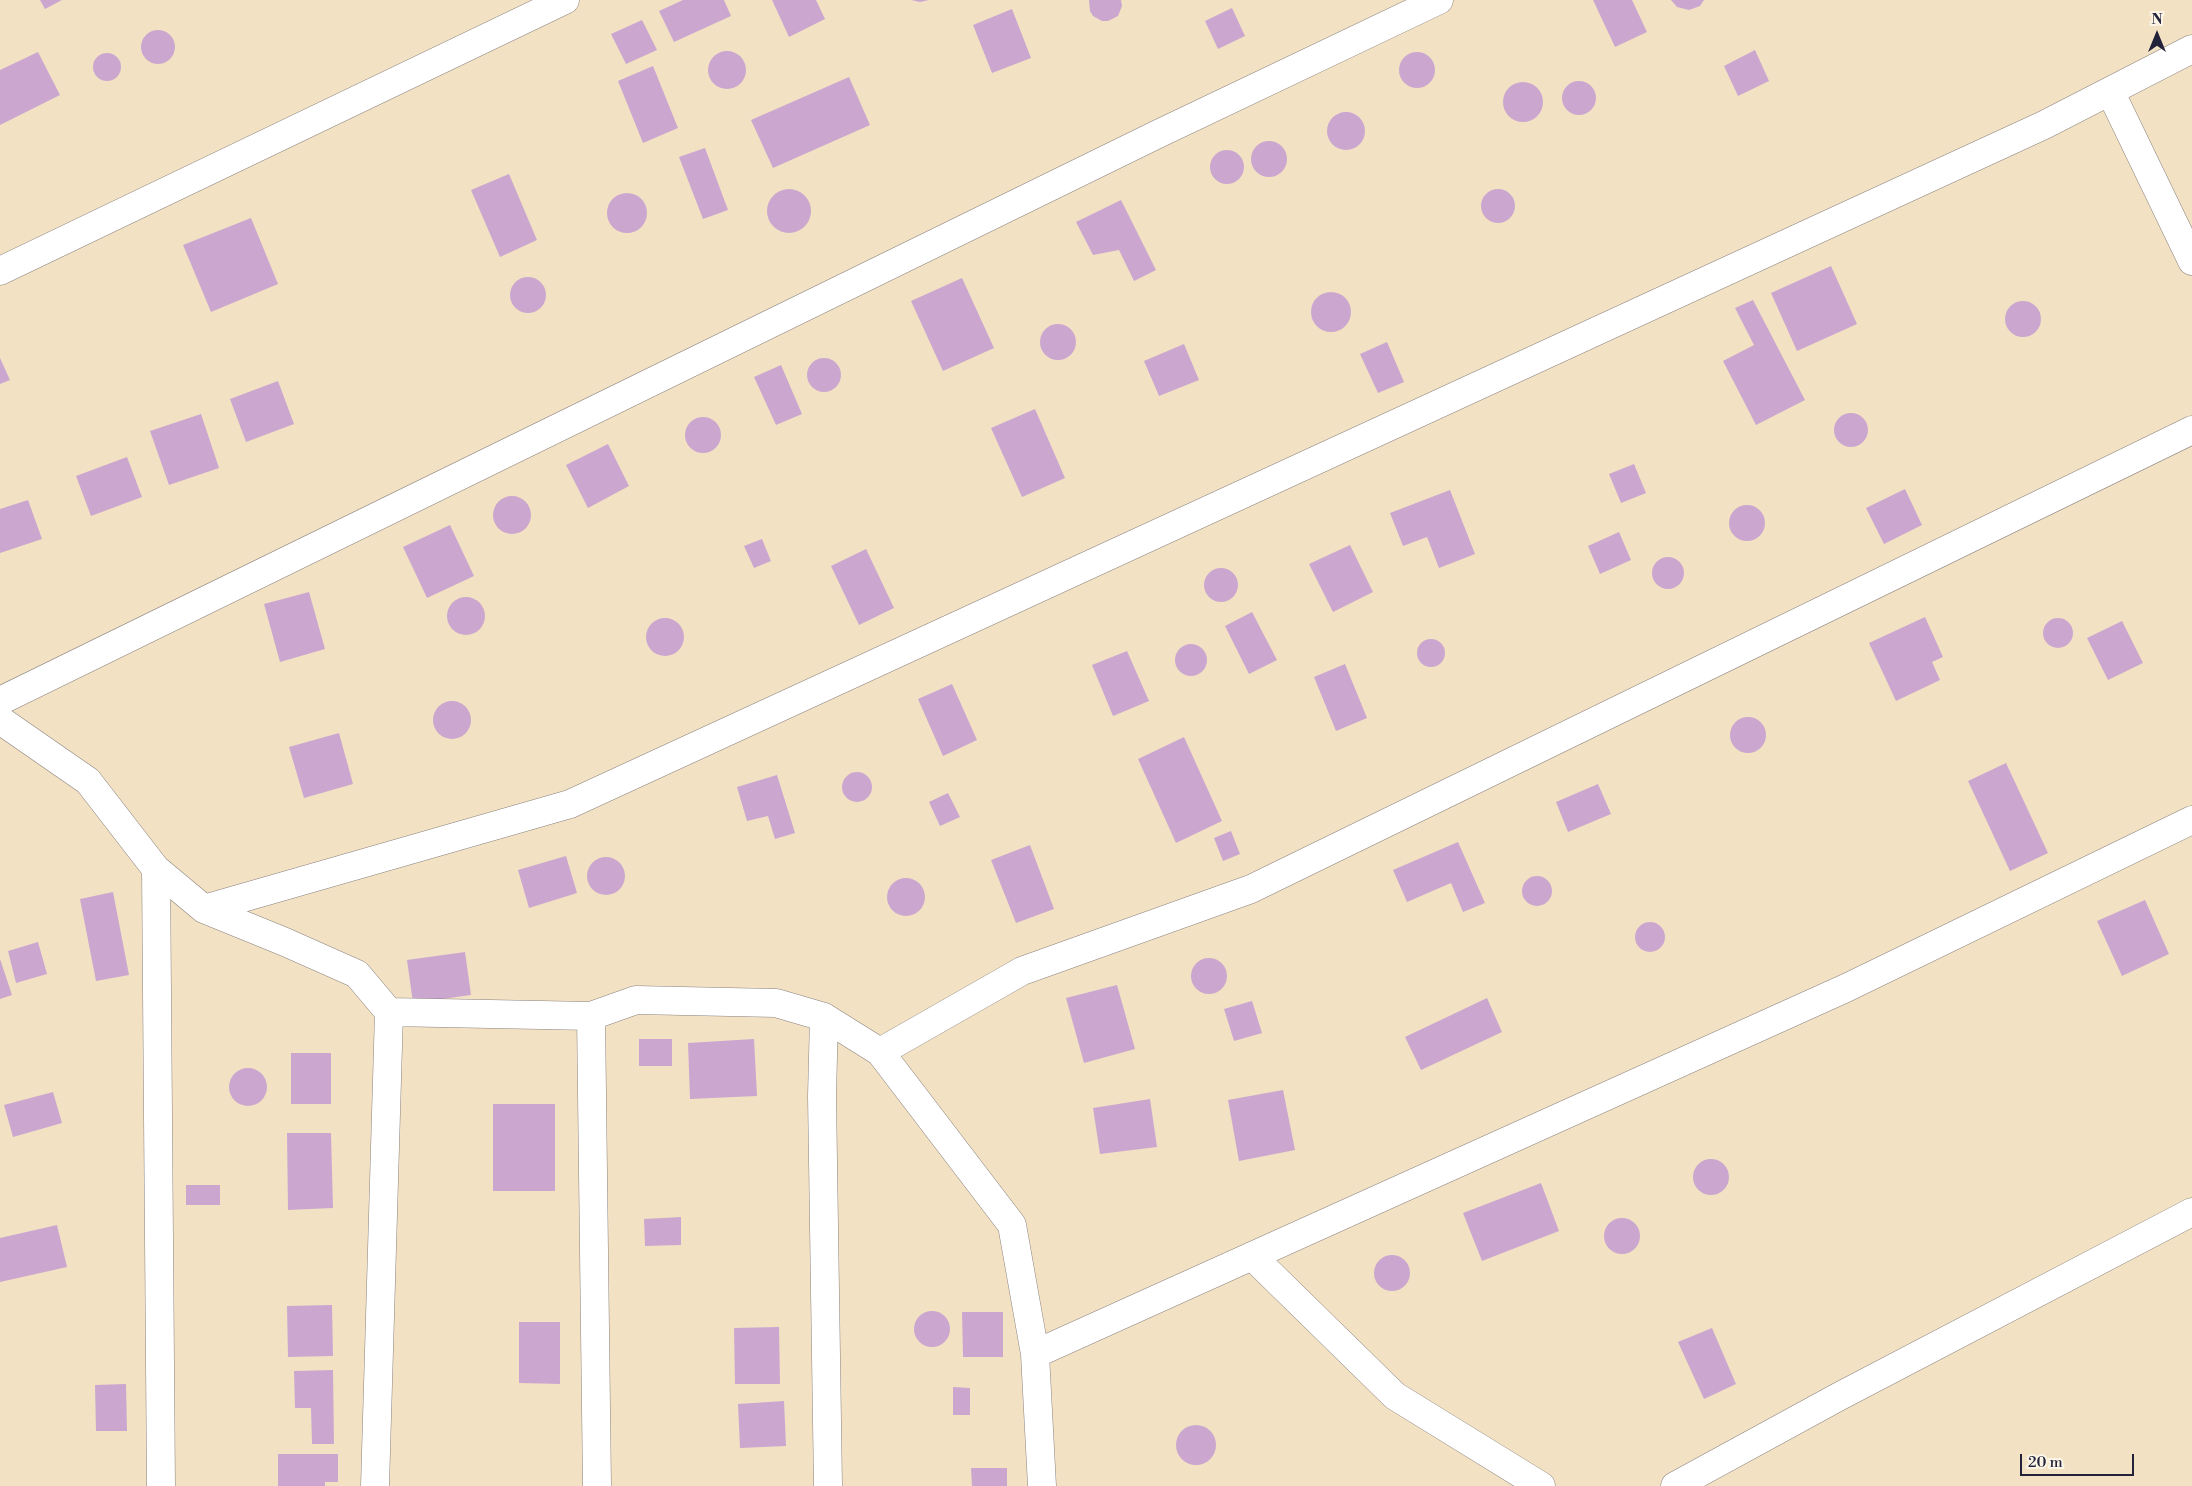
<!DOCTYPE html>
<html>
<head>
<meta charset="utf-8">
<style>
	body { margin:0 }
	#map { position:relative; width:2192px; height:1486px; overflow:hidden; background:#f2e1c3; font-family:"Libre Bodoni",serif }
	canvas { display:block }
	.north { position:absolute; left:2132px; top:10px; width:50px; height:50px; -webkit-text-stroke:4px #fcf5e5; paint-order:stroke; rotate:0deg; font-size:14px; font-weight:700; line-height:20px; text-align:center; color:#22223b }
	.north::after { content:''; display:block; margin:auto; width:18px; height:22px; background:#22223b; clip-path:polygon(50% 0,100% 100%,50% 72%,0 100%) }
	.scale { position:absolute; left:2020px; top:1454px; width:114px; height:22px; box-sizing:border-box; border:2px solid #22223b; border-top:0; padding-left:6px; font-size:15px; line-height:18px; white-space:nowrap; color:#22223b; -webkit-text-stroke:4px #fcf5e5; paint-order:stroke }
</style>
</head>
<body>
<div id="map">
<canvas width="2192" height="1486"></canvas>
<div class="north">N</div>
<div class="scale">20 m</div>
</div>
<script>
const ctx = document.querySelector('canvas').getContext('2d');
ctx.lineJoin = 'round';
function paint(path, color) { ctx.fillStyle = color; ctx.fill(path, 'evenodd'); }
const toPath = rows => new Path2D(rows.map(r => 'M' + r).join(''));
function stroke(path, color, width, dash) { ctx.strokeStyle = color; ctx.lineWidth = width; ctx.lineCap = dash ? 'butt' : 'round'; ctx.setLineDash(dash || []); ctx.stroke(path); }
paint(toPath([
	[40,0,62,0,45,9],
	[683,0,724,0,731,16,674,42,659,11],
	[772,0,816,0,825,19,789,37],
	[911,0,929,0,920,2],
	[1089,0,1121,0,1122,6,1118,16,1108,21,1102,21,1093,16,1090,11],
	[1593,0,1632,0,1647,32,1615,47],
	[1671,0,1704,0,1700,6,1689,10,1677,7],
	[1232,8,1245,36,1218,49,1205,21],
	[1012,9,1031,58,992,73,973,25],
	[642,20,657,50,626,64,611,34],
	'141 47a17 17 0 1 1 34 0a17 17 0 1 1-34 0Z',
	[1755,50,1769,81,1738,96,1724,66],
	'708 70a19 19 0 1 1 38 0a19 19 0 1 1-38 0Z',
	'1399 70a18 18 0 1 1 36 0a18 18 0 1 1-36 0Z',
	[38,52,60,95,0,125,0,70],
	'93 67a14 14 0 1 1 28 0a14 14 0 1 1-28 0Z',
	[653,66,678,128,643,143,618,81],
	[849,77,870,125,773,168,751,120],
	'1562 98a17 17 0 1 1 34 0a17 17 0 1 1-34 0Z',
	'1503 102a20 20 0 1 1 40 0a20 20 0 1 1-40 0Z',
	'1327 131a19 19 0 1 1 38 0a19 19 0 1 1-38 0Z',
	'1251 159a18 18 0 1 1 36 0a18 18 0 1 1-36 0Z',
	[705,148,728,210,703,219,679,157],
	'1210 167a17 17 0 1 1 34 0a17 17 0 1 1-34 0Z',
	[509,174,537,240,500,257,471,190],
	'767 211a22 22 0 1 1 44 0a22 22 0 1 1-44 0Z',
	'1481 206a17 17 0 1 1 34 0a17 17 0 1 1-34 0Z',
	'607 213a20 20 0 1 1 40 0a20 20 0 1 1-40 0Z',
	[1121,200,1156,270,1134,281,1119,250,1093,255,1076,222],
	[251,218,278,284,211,312,183,245],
	[1831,266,1857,324,1797,351,1771,293],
	'510 295a18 18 0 1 1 36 0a18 18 0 1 1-36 0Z',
	[962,278,994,348,943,371,911,301],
	'1311 312a20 20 0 1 1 40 0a20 20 0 1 1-40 0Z',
	[1753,300,1805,400,1756,425,1723,361,1754,345,1735,308],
	'2005 319a18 18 0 1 1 36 0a18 18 0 1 1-36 0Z',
	'1040 342a18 18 0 1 1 36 0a18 18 0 1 1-36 0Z',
	[1387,342,1404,382,1378,393,1360,354],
	[1184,344,1199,380,1159,396,1144,361],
	[0,358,10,380,0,384],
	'807 375a17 17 0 1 1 34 0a17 17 0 1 1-34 0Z',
	[781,365,802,414,776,425,754,377],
	[278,381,294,424,246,442,230,399],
	[1035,409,1065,478,1022,497,991,428],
	'1834 430a17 17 0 1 1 34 0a17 17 0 1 1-34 0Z',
	[201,414,219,468,169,485,150,431],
	'685 435a18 18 0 1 1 36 0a18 18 0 1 1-36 0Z',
	[608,444,629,486,588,508,566,465],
	[127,457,142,497,91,516,76,476],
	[1634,464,1646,493,1621,503,1609,474],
	[1905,489,1922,525,1884,544,1866,508],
	[1450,490,1475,554,1439,568,1427,537,1403,546,1390,513],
	'493 515a19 19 0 1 1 38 0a19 19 0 1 1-38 0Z',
	[28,500,42,539,0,553,0,509],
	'1729 523a18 18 0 1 1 36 0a18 18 0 1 1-36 0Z',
	[450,525,474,576,427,598,403,547],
	[1619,532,1631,560,1600,574,1588,546],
	[762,539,771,561,754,568,744,546],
	[1350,545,1373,592,1333,612,1309,564],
	[866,549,894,608,859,625,831,566],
	'1652 573a16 16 0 1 1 32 0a16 16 0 1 1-32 0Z',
	'1204 585a17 17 0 1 1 34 0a17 17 0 1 1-34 0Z',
	[309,592,325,649,280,662,264,604],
	'447 616a19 19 0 1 1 38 0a19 19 0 1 1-38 0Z',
	[1252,612,1277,660,1249,674,1225,626],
	[1925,617,1943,657,1932,662,1940,680,1896,701,1869,643],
	'646 637a19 19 0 1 1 38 0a19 19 0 1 1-38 0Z',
	'2043 633a15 15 0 1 1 30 0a15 15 0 1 1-30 0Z',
	[2122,621,2143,663,2108,680,2087,638],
	'1417 653a14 14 0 1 1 28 0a14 14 0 1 1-28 0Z',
	'1175 660a16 16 0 1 1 32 0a16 16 0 1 1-32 0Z',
	[1127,651,1149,701,1113,716,1092,665],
	[1345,664,1367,718,1336,731,1314,677],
	[952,684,977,740,943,756,918,699],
	'433 720a19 19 0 1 1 38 0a19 19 0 1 1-38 0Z',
	'1730 735a18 18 0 1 1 36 0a18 18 0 1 1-36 0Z',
	[339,733,353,784,304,798,289,747],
	[1184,737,1222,821,1176,843,1138,759],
	[2006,763,2048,853,2010,871,1968,781],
	'842 787a15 15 0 1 1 30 0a15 15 0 1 1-30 0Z',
	[777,775,795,833,775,839,768,816,747,821,737,787],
	[1598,784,1611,814,1568,832,1556,802],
	[948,793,960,817,940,826,929,802],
	[1231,831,1240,854,1223,861,1214,838],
	[1458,842,1485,903,1463,912,1451,883,1407,902,1393,870],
	[1030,845,1054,909,1016,923,991,860],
	[566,856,577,893,529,908,518,870],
	'587 876a19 19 0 1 1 38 0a19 19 0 1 1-38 0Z',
	'1522 891a15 15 0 1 1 30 0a15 15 0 1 1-30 0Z',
	'887 897a19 19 0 1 1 38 0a19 19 0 1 1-38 0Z',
	[113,892,129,975,96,981,80,899],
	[2145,900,2169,954,2122,976,2097,921],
	'1635 937a15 15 0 1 1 30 0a15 15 0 1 1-30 0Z',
	[38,942,47,974,16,983,8,951],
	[465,952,471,995,413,1003,407,960],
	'1191 976a18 18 0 1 1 36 0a18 18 0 1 1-36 0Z',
	[0,959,12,995,0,999],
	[1117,985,1135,1049,1084,1063,1066,998],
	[1487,998,1502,1032,1421,1070,1405,1037],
	[1252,1001,1262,1033,1234,1041,1224,1009],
	[639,1039,672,1039,672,1066,639,1066],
	[754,1039,757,1096,690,1099,688,1043],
	[291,1053,331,1053,331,1104,291,1104],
	'229 1087a19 19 0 1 1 38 0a19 19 0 1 1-38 0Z',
	[1283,1090,1295,1150,1239,1161,1228,1100],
	[53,1092,62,1123,13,1137,4,1105],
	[1150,1099,1157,1147,1100,1154,1093,1108],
	[493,1104,555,1104,555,1191,493,1191],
	[287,1133,331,1133,333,1208,288,1210],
	'1693 1177a18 18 0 1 1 36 0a18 18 0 1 1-36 0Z',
	[1541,1183,1559,1231,1482,1261,1463,1213],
	[186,1185,220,1185,220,1205,186,1205],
	[681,1217,681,1245,645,1246,644,1219],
	'1604 1236a18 18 0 1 1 36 0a18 18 0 1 1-36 0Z',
	[57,1225,67,1267,0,1282,0,1238],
	'1374 1273a18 18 0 1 1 36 0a18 18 0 1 1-36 0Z',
	[332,1305,333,1356,288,1357,287,1306],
	'914 1329a18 18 0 1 1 36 0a18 18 0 1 1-36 0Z',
	[962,1312,1003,1312,1003,1357,963,1357],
	[519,1322,560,1322,560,1384,519,1383],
	[779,1327,780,1384,735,1384,734,1328],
	[1712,1328,1736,1384,1704,1399,1678,1342],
	[333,1370,334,1444,312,1444,311,1408,295,1408,294,1371],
	[126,1384,127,1431,96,1431,95,1385],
	[953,1387,970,1388,970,1415,953,1415],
	[784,1401,786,1446,740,1448,738,1404],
	'1176 1445a20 20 0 1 1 40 0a20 20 0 1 1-40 0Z',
	[278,1454,338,1454,338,1482,325,1482,325,1486,278,1486],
	[971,1468,1007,1468,1007,1486,972,1486]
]), '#cba7d0');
const minor = toPath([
	[2110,91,2192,261],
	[0,271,565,0],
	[0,701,1158,134,1439,0],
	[0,720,88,781,156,869,161,1486],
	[156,869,204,909,570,804,2044,125,2192,49],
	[204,909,285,942,357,974,389,1012,375,1486],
	[389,1012,591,1016,636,1000,776,1003,824,1017,880,1052,1012,1225,1035,1354,1042,1486],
	[591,1016,597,1486],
	[824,1017,822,1096,828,1486],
	[880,1052,1022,971,1251,889,2192,430],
	[1252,1256,1395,1396,1541,1486],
	[1035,1354,1846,988,2192,820],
	[1675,1486,1840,1396,2192,1212]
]);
stroke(minor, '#8a827f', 29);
stroke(minor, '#fff', 28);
</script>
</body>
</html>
